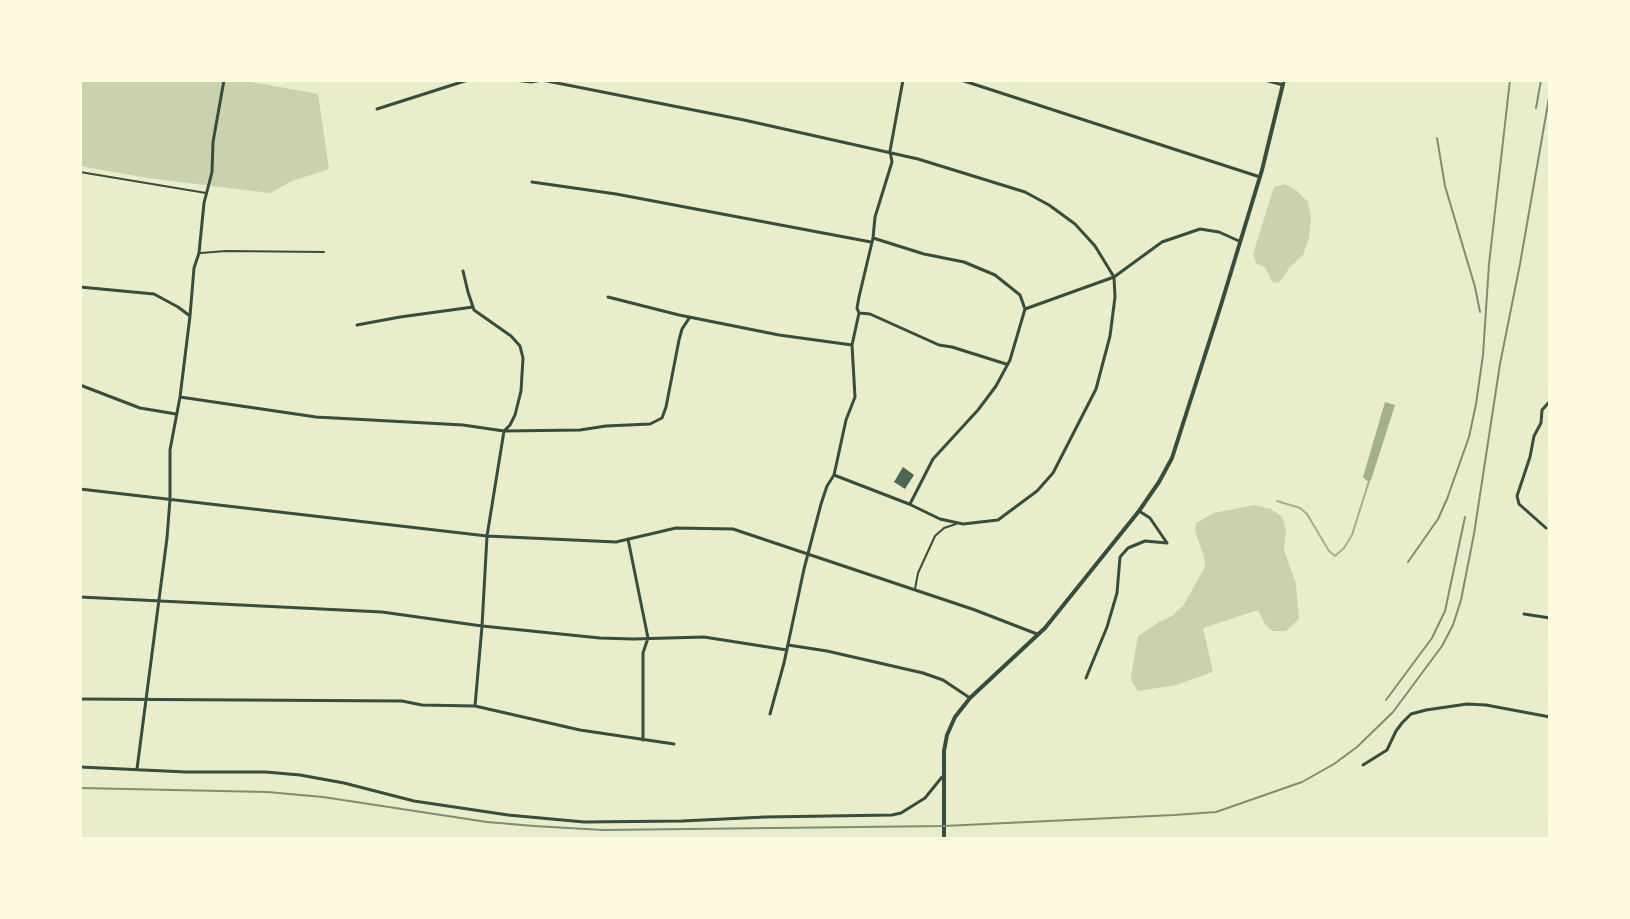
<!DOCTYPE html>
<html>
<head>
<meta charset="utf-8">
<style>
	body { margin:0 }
	#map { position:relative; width:1630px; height:919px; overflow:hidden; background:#e9edc9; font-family:"PT Sans",sans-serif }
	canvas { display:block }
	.frame { position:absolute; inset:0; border:82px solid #fefae0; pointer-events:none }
</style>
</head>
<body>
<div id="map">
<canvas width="1630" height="919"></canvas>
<div class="frame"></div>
</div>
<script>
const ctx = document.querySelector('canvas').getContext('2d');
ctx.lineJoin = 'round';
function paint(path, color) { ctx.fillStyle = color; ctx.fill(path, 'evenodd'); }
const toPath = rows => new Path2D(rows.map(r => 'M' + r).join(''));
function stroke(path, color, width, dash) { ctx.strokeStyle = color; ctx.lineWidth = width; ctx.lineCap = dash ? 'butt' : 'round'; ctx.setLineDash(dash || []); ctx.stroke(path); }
paint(toPath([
	[80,80,240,80,318,94,329,169,292,181,270,193,147,178,80,166],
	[1285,184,1297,191,1308,202,1311,217,1309,238,1303,255,1290,267,1282,279,1278,283,1272,282,1265,267,1256,263,1253,254,1274,187],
	[1254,505,1271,509,1282,517,1286,529,1284,550,1296,584,1299,619,1286,631,1272,631,1265,624,1258,610,1203,628,1213,672,1176,685,1138,691,1132,682,1131,676,1138,636,1159,622,1172,616,1183,606,1205,567,1204,557,1195,531,1196,523,1214,513]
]), '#cad2ad');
paint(toPath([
	[1385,402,1395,405,1371,480,1367,481,1363,477]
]), '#a3b18a');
stroke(toPath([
	[1277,501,1300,508,1307,514,1329,551,1335,556,1344,548,1352,535,1370,478]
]), '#a3b18a', 2);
paint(toPath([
	[903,467,914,475,905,489,894,482]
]), '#4f6655');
stroke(toPath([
	[80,172,206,193],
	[201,253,226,251,324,252],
	[915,589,918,573,935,536,944,528,956,524]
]), '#344e41', 2);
stroke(toPath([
	[515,80,531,82,542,80,744,120,918,159,1025,192,1049,205,1075,224,1095,246,1114,277,1115,297,1110,336,1096,389,1053,473,1037,491,998,520,963,524,940,519,909,504,834,475],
	[961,80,1260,177],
	[1265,80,1283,85],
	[377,109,468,80],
	[532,182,616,194,871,242],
	[873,238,924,254,964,262,995,275,1020,295,1025,309,1010,360,996,386,978,410,933,459,910,504],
	[463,271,468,292,474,310,511,336,520,346,523,358,521,391,515,415,510,425,504,431,487,536,482,626,475,706],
	[80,287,154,294,178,307,190,316],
	[608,297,679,315,779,335,852,345],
	[1025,309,1114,277,1162,242,1200,229,1219,232,1239,241],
	[859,313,870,314,939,345,952,347,1006,364],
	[357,325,400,317,473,307],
	[80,385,140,408,176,414],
	[180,397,316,417,463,425,504,431,580,430,606,426,650,424,662,418,666,407,679,340,682,329,690,317],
	[80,489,487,536,616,542,676,528,733,529,975,610,1037,634],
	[1139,511,1150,518,1167,543],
	[1546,528,1519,504,1517,496,1530,457,1534,436,1541,423,1542,410,1550,401],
	[628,539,648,638,643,653,643,740],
	[80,597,382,612,482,626,600,638,633,639,704,637,787,650],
	[1524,614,1550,618],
	[788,645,827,651,923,673,943,680,970,698],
	[1086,678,1107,627,1117,593,1120,557,1128,548,1145,541,1167,543],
	[80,699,402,701,422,705,475,706,580,730,674,744],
	[770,714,784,663,804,569,821,504,827,486,834,475,846,420,855,397,852,345,859,313,857,308,859,297,873,238,875,217,892,162,890,151,903,80],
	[1363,765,1387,750,1396,731,1402,723,1411,714,1426,710,1467,704,1486,705,1550,717],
	[80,767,186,772,266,772,300,775,344,783,414,801,508,815,584,822,682,821,765,817,892,815,901,813,925,798,942,777],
	[137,769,167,538,170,499,170,450,180,397,190,316,194,268,199,253,204,203,212,172,213,142,224,80]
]), '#344e41', 3);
stroke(toPath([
	[944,839,944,751,947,735,955,717,970,698,1045,628,1139,511,1159,482,1172,458,1221,305,1262,170,1284,80]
]), '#344e41', 4);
stroke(toPath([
	[1536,108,1541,80],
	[1437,138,1445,186,1475,287,1480,312],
	[1408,562,1438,519,1447,499,1469,437,1476,404,1483,355,1489,264,1510,80],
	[1386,700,1432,638,1445,611,1465,517],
	[80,788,267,792,323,797,487,822,534,826,603,830,944,826,1174,815,1216,812,1302,782,1334,764,1357,747,1393,712,1442,646,1453,625,1461,600,1474,534,1500,364,1520,264,1550,92]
]), '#7c8e77', 2);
</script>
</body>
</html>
